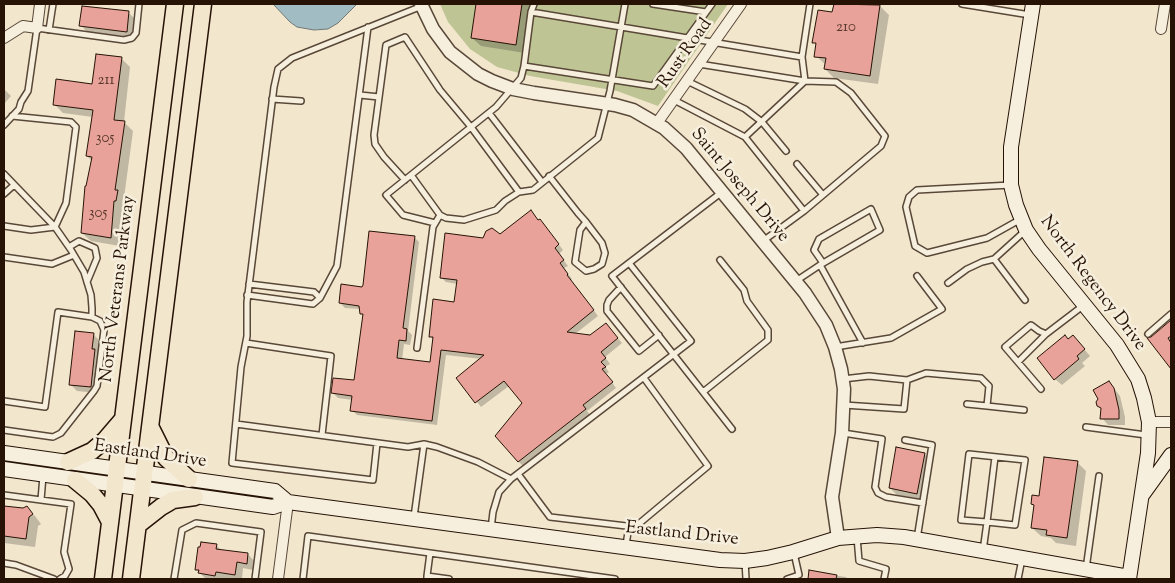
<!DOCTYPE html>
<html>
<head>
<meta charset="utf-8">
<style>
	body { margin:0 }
	#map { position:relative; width:1175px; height:583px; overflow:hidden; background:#f2e6cd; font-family:"Sorts Mill Goudy",serif }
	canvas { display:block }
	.frame { position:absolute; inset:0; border:5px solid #261306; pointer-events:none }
</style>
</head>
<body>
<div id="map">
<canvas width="1175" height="583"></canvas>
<div class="frame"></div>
</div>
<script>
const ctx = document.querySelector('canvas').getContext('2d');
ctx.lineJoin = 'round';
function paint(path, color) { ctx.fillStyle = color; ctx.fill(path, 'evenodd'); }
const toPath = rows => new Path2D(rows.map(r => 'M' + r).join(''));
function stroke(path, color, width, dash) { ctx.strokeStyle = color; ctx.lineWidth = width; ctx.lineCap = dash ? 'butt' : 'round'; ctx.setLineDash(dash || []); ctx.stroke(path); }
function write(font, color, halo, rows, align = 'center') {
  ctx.font = font + ' "Sorts Mill Goudy",serif'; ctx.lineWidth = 5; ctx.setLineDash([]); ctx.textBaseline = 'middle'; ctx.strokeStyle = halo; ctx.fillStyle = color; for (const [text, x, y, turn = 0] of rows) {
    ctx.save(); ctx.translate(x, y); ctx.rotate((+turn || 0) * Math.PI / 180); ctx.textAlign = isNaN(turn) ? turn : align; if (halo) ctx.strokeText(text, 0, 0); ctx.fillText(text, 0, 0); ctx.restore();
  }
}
paint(toPath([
	[440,4,728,4,658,106,617,91,530,76,497,67,470,49,448,22]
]), '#bfc495');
const water = toPath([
	[273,4,357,4,338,23,328,29,314,30,297,27,290,22,273,4]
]);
paint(water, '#a2bcc3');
stroke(water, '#707877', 1);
paint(toPath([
	[477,4,532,4,525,53,481,46,472,38],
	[835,4,864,4,880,6,889,15,878,84,834,78,825,69,826,65,816,56,817,45,814,42,833,14],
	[128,12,135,19,133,37,87,32,81,25],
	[121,58,130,67,124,122,133,131,124,198,126,200,125,209,122,209,120,246,91,241,82,233,92,161,87,156,93,117,63,113,54,104,93,85],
	[4,89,11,96,4,104],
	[539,221,545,226,563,250,559,254,568,266,564,268,572,279,571,280,598,316,575,334,590,336,610,329,622,343,605,357,610,364,605,367,609,372,606,374,616,388,587,411,590,415,523,466,518,461,523,403,509,386,481,407,458,378,482,359,446,355,437,425,357,415,352,410,353,400,338,398,333,393,355,382,364,316,361,313,361,309,345,308,340,303,362,288,414,237,419,242,408,331,412,335,410,345,404,344,402,360,431,364,434,340,430,336,455,303,457,284,446,282,441,277,484,239],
	[1171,321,1171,367,1149,339,1151,338],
	[93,334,100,341,98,354,101,357,97,393,77,391,70,384],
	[1073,336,1090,356,1082,363,1085,366,1062,385,1055,379,1068,340],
	[1109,382,1120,396,1125,417,1125,425,1108,425,1102,418,1102,409,1098,406],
	[924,454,931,460,923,499,897,495,890,488],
	[1077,462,1086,471,1076,546,1056,543,1051,538,1041,536,1032,528,1035,506,1032,504],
	[4,507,23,510,26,508,35,516,41,524,38,526,35,547,4,543],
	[216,545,222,551,248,554,254,561,253,570,243,568,242,579,206,579,196,569],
	[810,572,846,577,848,579,809,579]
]), '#0003');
const building = toPath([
	[476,4,522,4,516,45,471,38,476,4],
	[834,4,880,5,870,76,824,69,826,58,814,57,816,43,812,43,818,10,832,12,834,4],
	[82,6,129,11,127,32,79,26,82,6],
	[96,54,122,57,114,120,125,121,115,190,118,190,116,201,114,201,111,238,81,233,85,186,86,186,92,157,86,156,93,110,53,105,56,79,92,84,96,54],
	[531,210,538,220,540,219,559,244,555,248,564,260,560,263,568,274,567,275,594,310,567,332,590,335,606,323,618,338,601,352,606,358,601,362,606,367,602,369,613,382,583,405,586,409,518,462,495,436,522,403,504,381,475,403,456,378,484,355,441,350,432,421,350,411,352,396,331,393,333,378,354,380,363,314,360,314,359,306,339,303,341,284,362,287,363,285,369,231,415,236,403,328,407,329,406,341,399,340,397,358,430,362,433,337,429,337,433,299,454,302,457,280,440,278,445,233,483,238,486,231,492,228,500,234,531,210],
	[1171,320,1171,336,1168,338,1171,343,1171,369,1147,338,1151,337,1171,320],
	[75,331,94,333,92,349,95,349,91,387,69,385,75,331],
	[1065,335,1068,339,1073,335,1085,349,1077,356,1079,359,1054,380,1037,358,1065,335],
	[1109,381,1114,388,1119,410,1119,419,1100,419,1101,408,1097,406,1096,402,1098,399,1093,390,1109,381],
	[896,447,925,453,917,494,889,488,896,447],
	[1044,457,1078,461,1067,538,1046,535,1047,530,1031,528,1034,505,1031,504,1032,495,1039,496,1044,457],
	[4,506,23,508,27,506,33,514,29,517,26,539,4,536,4,506],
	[201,542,217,544,216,549,248,553,247,564,237,562,235,575,216,572,215,576,198,573,199,570,195,570,198,547,200,547,201,542],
	[809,570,837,575,836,579,808,579,809,570]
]);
paint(building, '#e8a299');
stroke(building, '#261306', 1);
const service = toPath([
	[534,4,531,12,524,66,521,78,496,107,411,175,440,215,446,218,464,220,496,210,505,201,519,192,533,190,598,138,610,91,625,4],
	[653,4,706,12],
	[962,4,1030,15],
	[531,12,802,57],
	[49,30,53,4],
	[699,64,805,81,802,57,810,4],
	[524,66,653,86,712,4],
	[687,81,745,109,762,122,786,151],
	[360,95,379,97],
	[272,99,301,101],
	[674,100,745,137,804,211],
	[489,113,542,182],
	[4,125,19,109,21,102,28,91,37,28,124,40,132,38,136,33,139,4],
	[745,137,805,81,836,82,851,93,885,136,881,146,804,211,763,241],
	[797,164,823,195],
	[4,174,55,227,71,250,84,272,91,295,92,308,92,317,58,312,45,407,4,401],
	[411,175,386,195,403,215,435,223],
	[549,176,578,213,586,222,602,243,605,253,602,264,594,269,586,271,575,262,580,230,586,222],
	[405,180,384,157,375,144,374,135,386,45,405,37,440,90,471,127,519,192],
	[1011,185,917,190,909,197,906,207,915,246,927,253,987,238,1021,219],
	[722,192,612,276,732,429],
	[4,194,14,185],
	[4,226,31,230,55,227,66,203,76,127,71,122,12,116],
	[69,247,79,241,95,248,97,258,87,282],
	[4,257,52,264,74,255],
	[820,265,863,343],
	[796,281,820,265,825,262,880,230,871,209,819,239,814,250,823,263],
	[948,283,967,269,982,262,994,259],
	[621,287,609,300,607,305,607,311,639,351,659,335],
	[247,295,313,304,320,298,314,292,249,284],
	[320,298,337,266,368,27],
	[1025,300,994,259,1026,230],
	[1148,334,1171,314],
	[246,343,331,356,322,435],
	[835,347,891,338,942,309,917,276],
	[417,348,433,227,440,215],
	[1018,362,1046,334],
	[843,379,869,376,907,380,926,373,981,378,989,386,987,406,1024,410],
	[1041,389,1005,347,1031,325,1039,331,1046,334,1084,305],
	[703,392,768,340,768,330,747,301,744,290,720,260],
	[967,404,987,406],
	[844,405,904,409,907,380],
	[236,424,408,447,424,444,414,517],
	[1086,427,1146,435],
	[4,430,53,437,61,433,94,391,97,386,104,330,100,321,92,317],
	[843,433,882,439,875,487,878,493,886,497,923,503],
	[905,440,932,445,917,539],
	[377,443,373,480,232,463,241,367,247,336,247,302,274,87,278,69,292,58,422,6],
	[424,444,437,447,478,462,511,479],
	[518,474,550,517,635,527,708,466,644,378],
	[43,476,41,500,71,504,64,552,69,569,65,576,60,579],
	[4,495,41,500],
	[491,529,493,512,499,492,511,479,691,341,629,263],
	[857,537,859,561,886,569,884,579],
	[626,545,629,526],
	[983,551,987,522,1015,525,1025,460,969,454,961,520,987,522,995,457],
	[430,553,615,579],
	[745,561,746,579],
	[4,563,16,565,54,579],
	[1086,569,1099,476],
	[427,578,427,576,449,579],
	[174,579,182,530,196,523,261,532,255,579],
	[303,579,308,536,430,553,427,576],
	[787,579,799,575,794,553],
	[1018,579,1022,559]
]);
const minor = toPath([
	[1161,29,1165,4],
	[4,38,23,26,37,28,40,4],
	[657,123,741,4],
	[1149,422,1171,422],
	[278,579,288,502]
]);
const tertiary = toPath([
	[421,4,433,29,450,52,478,74,492,81,513,89,534,93,615,105,633,110,664,128,686,148,805,293,826,325,835,347,841,369,844,389,842,433,832,497,838,538]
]);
const secondary = toPath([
	[1033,4,1011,147,1011,185,1016,205,1026,230,1039,249,1117,345,1138,379,1144,398,1149,422,1148,453,1129,579],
	[4,453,275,491,288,502],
	[4,469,273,507,288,502,720,560,745,561,767,558,793,552,838,538,877,535,904,537,1129,577],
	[1143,494,1171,455]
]);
const trunk = toPath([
	[151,428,166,458,189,479],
	[68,462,92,451,105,440,123,419],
	[75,480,92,494,101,505,110,522],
	[138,525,161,507,173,500,195,497],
	[103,579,175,4],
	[131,579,203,4]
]);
stroke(service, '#594838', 8);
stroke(minor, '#594838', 12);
stroke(tertiary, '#594838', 15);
stroke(secondary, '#261306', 16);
stroke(trunk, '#261306', 19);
stroke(service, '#f7efde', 5);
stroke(minor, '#f7efde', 10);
stroke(tertiary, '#f7efde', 12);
stroke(secondary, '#f7efde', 14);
stroke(trunk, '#f2e6cd', 16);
write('15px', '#56372b', null, [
	["210",846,28],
	["211",106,81],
	["305",105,139],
	["305",98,214]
]);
write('18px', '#261306', '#f7efde', [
	["Rust Road",686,54,-55],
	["Saint Joseph Drive",739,186,50],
	["North Regency Drive",1092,284,53],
	["North Veterans Parkway",119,289,-83],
	["Eastland Drive",150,455,8],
	["Eastland Drive",682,535,6]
]);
</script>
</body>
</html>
